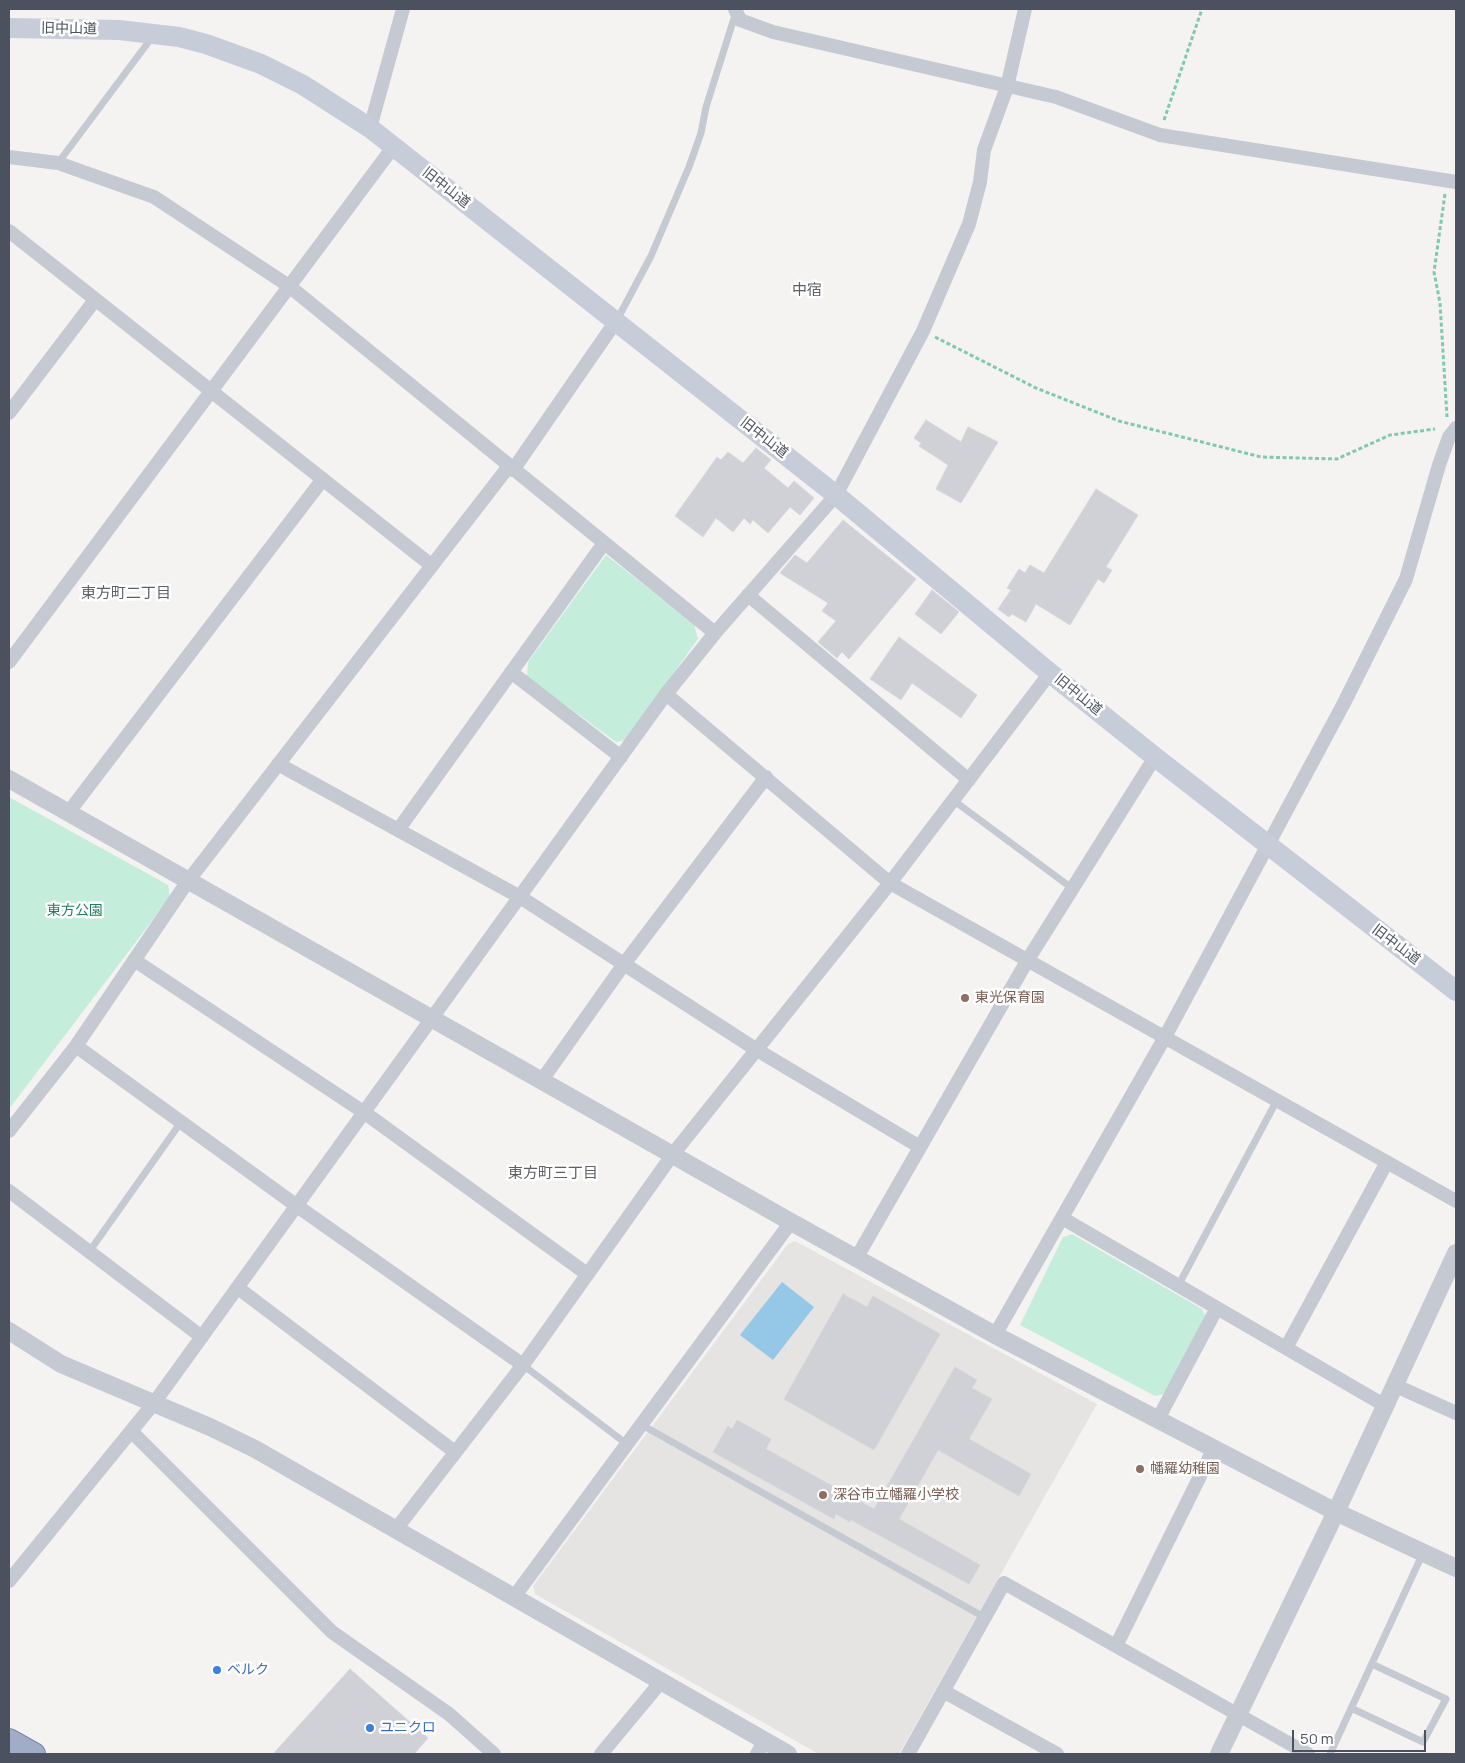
<!DOCTYPE html>
<html>
<head>
<meta charset="utf-8">
<style>
	body { margin:0 }
	#map { position:relative; width:1465px; height:1763px; overflow:hidden; background:#f4f3f2; font-family:Manrope,sans-serif }
	canvas { display:block }
	.frame { position:absolute; inset:0; border:10px solid #4b515e; pointer-events:none }
	.scale { position:absolute; left:1292px; top:1730px; width:134px; height:22px; box-sizing:border-box; border:2px solid #4b515e; border-top:0; padding-left:6px; font-size:15px; line-height:18px; white-space:nowrap; color:#4b515e; -webkit-text-stroke:4px #fff; paint-order:stroke }
</style>
</head>
<body>
<div id="map">
<canvas width="1465" height="1763"></canvas>
<div class="frame"></div>
<div class="scale">50 m</div>
</div>
<script>
const ctx = document.querySelector('canvas').getContext('2d');
ctx.lineJoin = 'round';
function paint(path, color) { ctx.fillStyle = color; ctx.fill(path, 'evenodd'); }
const toPath = rows => new Path2D(rows.map(r => 'M' + r).join(''));
function stroke(path, color, width, dash) { ctx.strokeStyle = color; ctx.lineWidth = width; ctx.lineCap = dash ? 'butt' : 'round'; ctx.setLineDash(dash || []); ctx.stroke(path); }
function write(font, color, halo, rows, align = 'center') {
  ctx.font = font + ' Manrope,"Noto Sans JP",sans-serif'; ctx.lineWidth = 5; ctx.setLineDash([]); ctx.textBaseline = 'middle'; ctx.strokeStyle = halo; ctx.fillStyle = color; for (const [text, x, y, turn = 0] of rows) {
    ctx.save(); ctx.translate(x, y); ctx.rotate((+turn || 0) * Math.PI / 180); ctx.textAlign = isNaN(turn) ? turn : align; if (halo) ctx.strokeText(text, 0, 0); ctx.fillText(text, 0, 0); ctx.restore();
  }
}
paint(toPath([
	[795,1241,1097,1404,899,1754,819,1754,535,1594,533,1586,788,1244]
]), '#e5e4e3');
paint(toPath([
	[606,555,694,624,698,639,626,740,616,742,527,677,528,662],
	[9,797,168,885,170,897,9,1109],
	[1072,1234,1202,1309,1206,1317,1165,1394,1155,1396,1020,1325,1063,1237]
]), '#c5eddc');
paint(toPath([
	[782,1282,814,1307,773,1360,740,1335]
]), '#95c7e7');
const building = toPath([
	[926,420,961,442,968,427,998,442,961,503,936,489,948,465,919,446,921,443,914,438,926,420],
	[756,448,771,460,764,468,788,488,794,481,814,498,800,515,790,507,768,533,753,520,750,524,744,518,733,532,716,518,703,537,675,516,717,457,721,460,728,452,743,463,756,448],
	[1096,489,1138,515,1106,567,1112,570,1104,583,1098,579,1070,625,1036,604,1026,622,1012,614,1009,617,998,609,1011,590,1007,588,1019,569,1025,573,1030,565,1044,573,1096,489],
	[843,520,916,579,849,659,842,652,837,658,818,642,836,621,822,611,828,603,780,573,795,555,807,563,843,520],
	[932,590,959,612,941,634,915,614,932,590],
	[899,637,977,695,961,718,912,683,901,700,870,679,899,637],
	[843,1294,867,1307,873,1296,940,1334,874,1450,784,1399,843,1294],
	[955,1367,977,1380,972,1388,992,1399,969,1439,1031,1474,1019,1496,938,1450,899,1519,980,1565,969,1584,851,1520,850,1522,836,1514,834,1519,713,1452,728,1426,732,1429,737,1420,771,1439,766,1449,874,1509,955,1367],
	[350,1669,428,1738,414,1754,273,1754,350,1669]
]);
paint(building, '#cfd1d6');
stroke(building, '#d7d7dd', 1);
const trunk = toPath([
	[9,1740,34,1754]
]);
stroke(trunk, '#7987a8', 24);
stroke(toPath([
	[1164,120,1202,9],
	[1445,194,1434,272,1440,303,1447,417],
	[935,337,1036,388,1119,421,1261,457,1337,459,1390,435,1435,429]
]), '#7fc9b3', 3, [4, 2.5]);
stroke(toPath([
	[58,163,153,36],
	[617,320,651,256,689,167,701,133,706,107,736,12],
	[953,800,1073,889],
	[89,1252,181,1122],
	[1178,1286,1277,1100],
	[523,1365,628,1445],
	[642,1425,984,1617],
	[1351,1708,1423,1742,1446,1699,1372,1664],
	[1330,1754,1423,1553]
]), '#c4c9d2', 7);
stroke(toPath([
	[735,9,740,20,773,32,1056,97,1160,135,1456,182],
	[370,128,403,9],
	[9,157,58,163,154,197,289,286,715,633],
	[9,231,431,565],
	[9,413,95,300],
	[513,470,616,321],
	[748,595,969,780],
	[9,662,394,146],
	[511,672,621,757],
	[666,694,890,883,1456,1201],
	[278,764,520,897,757,1050,920,1147],
	[68,813,323,479],
	[398,830,604,543],
	[134,960,365,1113,587,1274],
	[76,1046,297,1206,523,1365],
	[542,1080,624,964,766,777],
	[9,1131,76,1046,188,881,509,466],
	[9,1191,202,1337],
	[1062,1218,1384,1405],
	[857,1257,1027,961,1155,757],
	[238,1288,455,1452],
	[995,1335,1165,1037,1344,703,1406,579,1439,465,1449,437,1456,428],
	[1286,1348,1387,1162],
	[1394,1385,1456,1413],
	[1158,1419,1217,1308],
	[131,1431,332,1632,449,1714,494,1754],
	[396,1529,523,1365,673,1154,890,883,1050,673],
	[9,1581,154,1403,666,694,715,633,836,495,923,331,969,224,980,182,984,150,1007,87,1025,9],
	[514,1597,791,1222],
	[1116,1646,1214,1448],
	[943,1691,1057,1754],
	[601,1754,660,1683],
	[757,1754,764,1741],
	[908,1754,1004,1583,1308,1754]
]), '#c4c9d2', 14);
stroke(toPath([
	[9,779,791,1222,995,1335,1336,1512,1456,1568],
	[9,1331,61,1364,210,1427,255,1449,788,1754],
	[1219,1754,1336,1512,1456,1253]
]), '#c4c9d2', 18);
stroke(toPath([
	[9,28,119,30,179,37,206,44,261,64,303,85,370,128,836,495,1050,673,1155,757,1456,991]
]), '#c7ccd9', 20);
stroke(trunk, '#a1acc6', 22);
for (const [x, y, r, color] of [
	[965,998,5,"#8d6e63"],
	[1140,1469,5,"#8d6e63"],
	[823,1495,5,"#8d6e63"],
	[217,1670,5,"#3f7fe0"],
	[370,1728,5,"#3f7fe0"]
]) { const dot = new Path2D(); dot.arc(x, y, r, 0, 2 * Math.PI); ctx.fillStyle = color; ctx.fill(dot); stroke(dot, '#fff', 2); }
write('14px', '#4b515e', '#fff', [
	["旧中山道",69,29,1],
	["旧中山道",446,188,38],
	["旧中山道",764,438,38],
	["旧中山道",1078,695,39],
	["旧中山道",1396,945,37]
]);
write('14px', '#1f7d5f', '#fff', [
	["東方公園",75,911]
]);
write('14px', '#785e54', '#fff', [
	["東光保育園",975,998],
	["幡羅幼稚園",1150,1469],
	["深谷市立幡羅小学校",833,1495]
], 'left');
write('14px', '#366cbe', '#fff', [
	["ベルク",227,1670],
	["ユニクロ",380,1728]
], 'left');
write('15px', '#5f6166', '#fff', [
	["中宿",807,291],
	["東方町二丁目",126,594],
	["東方町三丁目",553,1174]
]);
</script>
</body>
</html>
